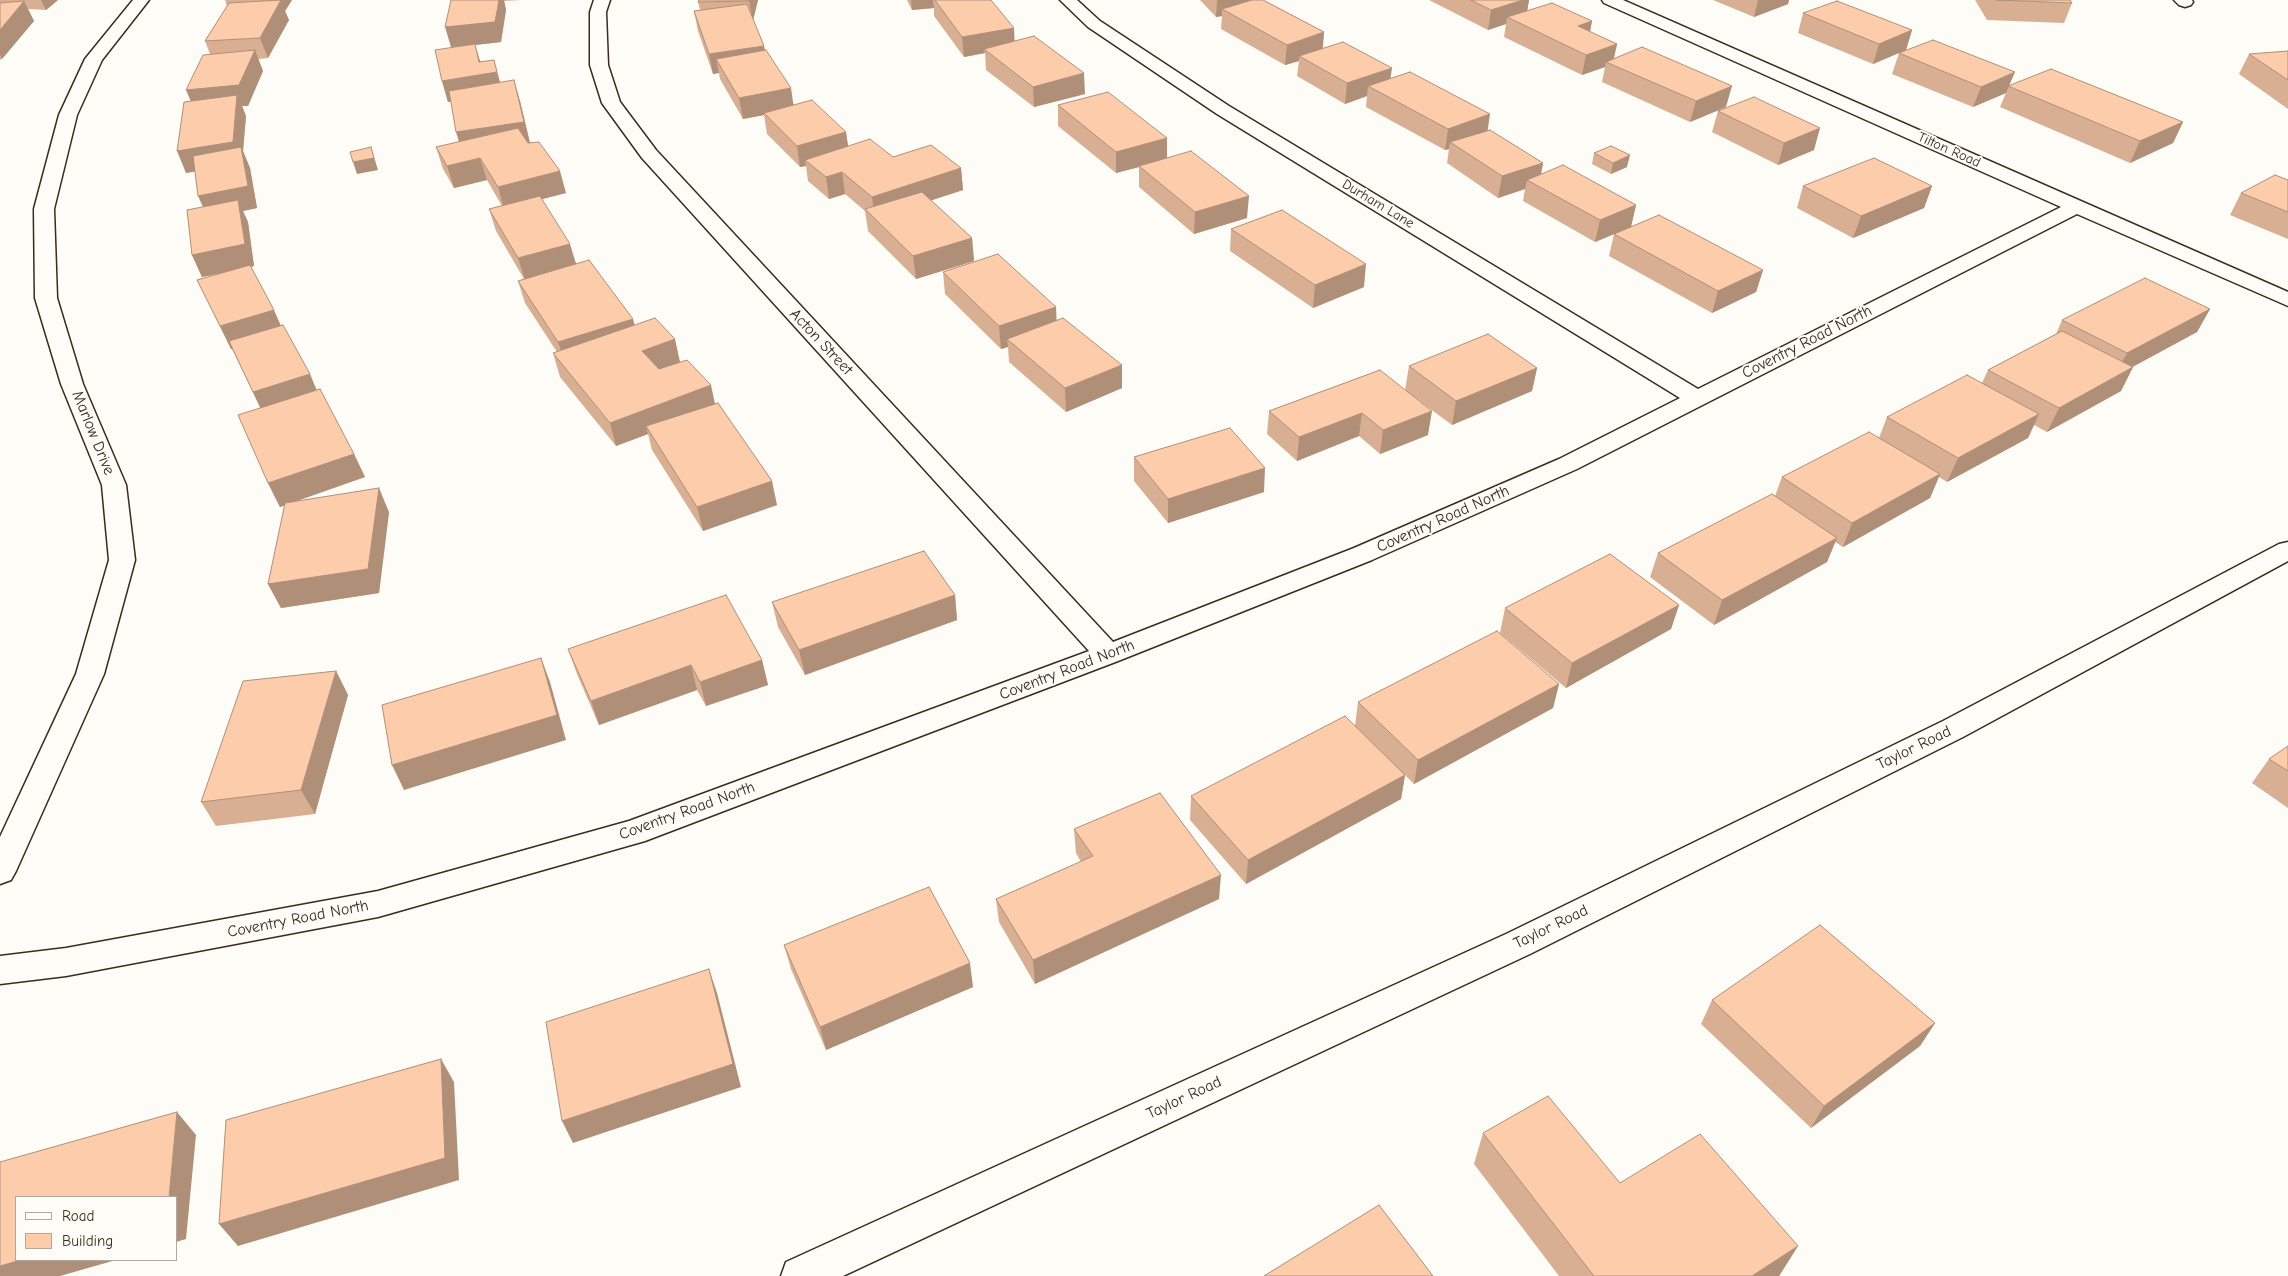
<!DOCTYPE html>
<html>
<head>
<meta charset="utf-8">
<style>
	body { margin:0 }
	#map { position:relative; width:2288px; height:1276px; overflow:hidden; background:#fdfcf7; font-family:"Comic Neue",sans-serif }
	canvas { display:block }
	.legend { position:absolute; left:15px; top:1196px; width:162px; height:65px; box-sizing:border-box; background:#fdfcf7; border:1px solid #afa8a0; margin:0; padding:6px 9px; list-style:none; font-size:15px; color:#3b2a1e }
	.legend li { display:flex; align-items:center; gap:10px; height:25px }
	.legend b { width:25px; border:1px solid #afa8a0 }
</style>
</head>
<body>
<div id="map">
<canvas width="2288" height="1276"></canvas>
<ul class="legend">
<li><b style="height:6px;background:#fdfcf7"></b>Road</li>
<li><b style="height:14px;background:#fcccab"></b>Building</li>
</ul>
</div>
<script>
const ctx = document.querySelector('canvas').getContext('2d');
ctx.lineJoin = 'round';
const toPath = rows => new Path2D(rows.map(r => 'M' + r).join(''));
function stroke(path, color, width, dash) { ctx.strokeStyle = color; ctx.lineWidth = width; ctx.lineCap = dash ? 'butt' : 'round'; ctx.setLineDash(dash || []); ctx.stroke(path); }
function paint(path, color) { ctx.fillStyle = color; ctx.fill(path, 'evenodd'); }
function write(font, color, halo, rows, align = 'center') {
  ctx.font = font + ' "Comic Neue",sans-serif'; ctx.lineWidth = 4; ctx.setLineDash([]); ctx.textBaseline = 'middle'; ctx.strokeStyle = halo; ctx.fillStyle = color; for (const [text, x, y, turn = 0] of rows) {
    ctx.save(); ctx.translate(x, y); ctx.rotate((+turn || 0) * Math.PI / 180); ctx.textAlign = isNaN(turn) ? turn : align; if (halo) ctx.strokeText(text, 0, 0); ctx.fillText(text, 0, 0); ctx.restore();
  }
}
const minor = toPath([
	[133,0,149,0,102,60,77,115,54,209,57,298,83,384,126,485,135,560,104,674,16,871,11,880,0,884,0,837,76,674,109,560,102,485,61,384,35,298,34,209,59,115,85,59,133,0],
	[594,0,610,0,606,12,608,65,620,102,656,150,1113,642,1354,548,1559,459,1680,398,1217,114,1088,27,1060,0,1077,0,1100,21,1229,106,1698,389,2061,207,1604,3,1602,0,1623,0,2288,292,2288,306,2077,214,1577,469,1372,560,1118,661,645,841,378,917,66,976,0,984,0,956,66,948,378,891,629,821,1089,651,642,158,602,103,590,65,590,12,594,0],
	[2174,0,2192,0,2193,2,2191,5,2185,7,2179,5,2174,0],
	[2288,542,2288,561,1963,737,1530,954,843,1276,781,1276,786,1262,1506,934,1943,721,2279,544,2288,542]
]);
stroke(minor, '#3b2a1e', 3);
paint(minor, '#fdfcf7');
paint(toPath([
	[0,0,58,0,46,10,28,9,34,21,2,59,0,60],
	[225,0,292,0,285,11,289,20,268,58,258,59,263,71,248,106,242,106,246,116,243,151,250,168,257,208,243,211,248,222,254,266,251,267,281,326,316,390,354,454,365,477,295,501,389,512,379,593,281,608,268,584,285,505,280,507,268,483,260,407,232,349,231,349,197,280,223,273,202,277,192,255,203,207,195,171,186,173,191,101,210,54,205,41,227,6],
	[451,0,521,0,504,1,506,10,501,42,475,45,480,62,520,101,530,143,566,193,542,199,576,264,634,325,680,362,715,404,777,505,703,531,652,450,648,434,616,446,560,377,553,353,557,352,525,303,518,281,524,279,496,231,489,209,502,206,487,180,454,188,443,169,436,147,459,142,451,101,448,102,442,81,463,46,451,47],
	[699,0,758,0,753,19,765,50,794,105,846,132,848,146,893,157,961,168,963,190,931,200,972,238,974,261,916,279,868,231,865,211,845,194,829,199,808,181,806,166,800,167,767,134,764,115,743,119,720,79,719,73,713,74,698,31,694,11,700,10,698,2],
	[907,0,991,0,1014,41,1085,94,1034,107,986,70,985,53,964,57,934,16,934,8,912,10],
	[1200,0,1263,0,1324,32,1323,48,1390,79,1487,131,1543,163,1541,174,1636,205,1631,226,1763,270,1756,292,1712,313,1609,256,1614,234,1595,242,1523,201,1525,189,1498,198,1447,163,1449,149,1445,150,1366,107,1367,96,1345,104,1297,76,1299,61,1285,65,1221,29,1222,16,1216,17],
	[1429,0,1529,0,1527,11,1592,21,1590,32,1617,44,1614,59,1726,107,1690,122,1602,82,1605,67,1582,75,1504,37,1506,24,1488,30],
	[1713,0,1789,0,1788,4,1754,17],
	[1975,0,2070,0,2072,3,2064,23,1987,20],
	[1803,13,1912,30,1906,50,1873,64,1798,33],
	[2288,51,2288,109,2239,74,2249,54],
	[1899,53,2009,86,2183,122,2173,143,2130,163,2000,107,2006,93,1973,107,1892,74],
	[1058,105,1167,158,1247,218,1194,234,1139,187,1139,167,1116,173,1058,126],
	[1718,111,1814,150,1778,165,1712,132],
	[1594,153,1627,167,1611,174,1592,164],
	[2288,180,2288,239,2230,215,2241,193],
	[1803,186,1932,186,1924,208,1853,238,1797,208],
	[1231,229,1364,287,1313,308,1230,251],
	[943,272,1057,321,1122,365,1122,388,1066,412,1009,362,1008,347,1001,349,945,294],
	[2210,309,2197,332,2133,367,2121,391,2047,432,2034,425,2028,438,1947,482,1939,477,1930,498,1843,547,1835,542,1827,562,1714,625,1650,577,1658,553,1775,496,1782,477,1879,438,1887,417,1982,383,1988,370,2056,334,2062,320],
	[1409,366,1537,368,1532,391,1452,425,1405,390],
	[1380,370,1428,435,1380,454,1359,436,1297,461,1267,434,1269,411],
	[1134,457,1264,492,1168,523,1134,481],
	[955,595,957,620,805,675,778,627,772,602],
	[1679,605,1671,629,1566,688,1500,633,1505,608],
	[568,649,762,660,768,685,706,706,697,690,599,725,577,674],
	[336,671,348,695,315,814,216,826,201,802],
	[1559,684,1553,708,1414,784,1405,775,1401,799,1246,884,1190,820,1191,796,1355,726,1358,702],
	[2288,746,2288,808,2252,783,2269,759],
	[1074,829,1219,899,1035,984,999,922,996,899,1081,862,1076,853],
	[784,945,973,987,826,1050,791,969],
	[1712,1000,1935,1023,1920,1046,1811,1128,1701,1024],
	[1483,1133,1620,1183,1798,1246,1779,1276,1559,1276,1474,1164]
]), '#d9af93');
paint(toPath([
	[41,0,58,0,46,10],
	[278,0,292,0,285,11,289,20,268,58,260,38],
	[499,0,504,0,506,10,501,42,475,45,481,64,494,60,503,93,448,102,442,81,479,62,475,45,451,47,445,27],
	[750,0,758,0,753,21,749,1],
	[911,0,933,0,934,8,912,10],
	[1217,0,1258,0,1222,9,1222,16,1216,17],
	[1523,0,1529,0,1526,18,1507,17,1506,24,1488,30,1491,10],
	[1758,0,1789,0,1788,4,1754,17],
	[24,1,34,21,2,59,0,55,0,30],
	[1592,21,1588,42,1578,26],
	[1014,28,1015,49,984,49,985,53,964,57,962,37],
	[1912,30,1906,50,1873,64,1879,44],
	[1324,32,1322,53,1299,56,1299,61,1285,65,1287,45],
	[1617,44,1612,65,1606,62,1605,67,1582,75,1586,55],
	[764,46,768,66,716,59,719,73,713,74,709,54],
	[255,50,263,71,248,106,242,106,246,116,243,151,250,168,257,208,243,211,248,222,254,266,202,277,192,255,208,218,198,196,242,164,186,173,177,151,195,111,186,90],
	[1392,68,1389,89,1368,86,1367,96,1345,104,1347,83],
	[2015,72,2006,93,1973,107,1981,87],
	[1084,73,1085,94,1034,107,1033,87],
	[514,80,520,101,530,143,463,154,456,132],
	[1732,86,1726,107,1690,122,1696,101],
	[791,88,794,109,764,113,764,115,743,119,739,98],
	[1490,114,1487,135,1450,142,1449,149,1445,150,1448,129],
	[2183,122,2173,143,2130,163,2140,141],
	[1820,128,1814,150,1778,165,1784,143],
	[846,132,849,153,805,160,806,166,800,167,797,146],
	[1167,138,1167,159,1139,166,1139,167,1116,173,1116,152],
	[371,147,378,170,357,174,353,162],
	[1630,155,1627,167,1611,174,1613,163],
	[480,158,487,180,454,188,447,166],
	[1543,163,1539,185,1527,180,1525,189,1498,198,1502,176],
	[961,168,963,190,875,219,872,197],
	[560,171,566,193,504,209,498,187],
	[842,172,845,194,829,199,826,177],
	[1932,186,1924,208,1853,238,1861,216],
	[1249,196,1247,218,1194,234,1195,212],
	[1636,205,1631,227,1595,242,1600,220],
	[972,238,974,261,916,279,913,256],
	[570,244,577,267,525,280,518,258],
	[1366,264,1364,287,1313,308,1315,285],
	[1763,270,1756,292,1712,313,1718,291],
	[1056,307,1057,330,1007,339,1008,347,1001,349,999,326],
	[2210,309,2197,332,2115,376,2127,353],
	[274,310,284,333,231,349,220,326],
	[633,319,639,342,566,365,558,342],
	[675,339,680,362,648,374,642,351],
	[1122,365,1122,388,1066,412,1065,388],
	[2133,367,2121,391,2047,432,2059,408],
	[1537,368,1532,391,1452,425,1456,401],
	[310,374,320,398,264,416,253,392],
	[711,385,716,409,646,426,648,434,616,446,610,423],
	[1432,411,1428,435,1380,454,1383,430],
	[1362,413,1359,436,1297,461,1299,437],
	[2039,414,2028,438,1947,482,1958,458],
	[354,454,365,477,280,507,268,483],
	[1265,468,1264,492,1168,523,1168,499],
	[1940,474,1930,498,1843,547,1852,523],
	[772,481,777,505,703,531,697,507],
	[379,488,389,512,379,593,281,608,268,584],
	[1837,538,1827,562,1714,625,1722,600],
	[955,595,957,620,805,675,799,650],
	[1679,605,1671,629,1566,688,1572,663],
	[541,658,550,682,566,740,404,790,392,765],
	[762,660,768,685,706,706,700,682],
	[691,665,697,690,599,725,591,701],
	[336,671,348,695,315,814,301,790],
	[1559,684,1553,708,1414,784,1418,760],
	[1405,775,1401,799,1246,884,1248,860],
	[1221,875,1219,899,1035,984,1033,960],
	[970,963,973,987,826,1050,820,1027],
	[709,969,717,993,741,1087,573,1143,562,1121],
	[1935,1023,1920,1046,1811,1128,1824,1106],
	[441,1059,454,1082,459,1180,238,1246,219,1224],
	[177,1112,196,1135,186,1239,176,1242,176,1197,169,1197],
	[1798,1246,1779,1276,1752,1276],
	[21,1260,116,1260,60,1276,0,1276,0,1266]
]), '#b08f78');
const building = toPath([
	[281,0,260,38,205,41,229,3,281,0],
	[451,0,499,0,495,22,445,27,451,0],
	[699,0,750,0,749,1,698,2,699,0],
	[935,0,991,0,1014,28,962,37,935,0],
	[1252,0,1263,0,1324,32,1287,45,1222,9,1252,0],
	[1471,0,1523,0,1491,10,1471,0],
	[1996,0,2070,0,2072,3,1996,0],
	[24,1,0,30,0,3,24,1],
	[1837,1,1912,30,1879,44,1803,13,1837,1],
	[1552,3,1592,21,1578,26,1617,44,1586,55,1507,17,1552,3],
	[747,4,764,46,709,54,694,11,747,4],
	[1034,36,1084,73,1033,87,984,49,1034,36],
	[1933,40,2015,72,1981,87,1899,53,1933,40],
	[1343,42,1392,68,1347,83,1299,56,1343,42],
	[475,44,479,62,494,60,497,72,442,81,435,50,475,44],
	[1642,47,1732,86,1696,101,1606,62,1642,47],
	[255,50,239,85,186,90,203,55,255,50],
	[766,50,791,88,739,98,716,59,766,50],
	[2288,51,2288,80,2249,54,2288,51],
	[2051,69,2183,122,2140,141,2008,86,2051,69],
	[1410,72,1490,114,1448,129,1368,86,1410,72],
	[514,80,524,122,456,132,449,91,514,80],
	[1108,92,1167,138,1116,152,1058,105,1108,92],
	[237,95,233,142,177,151,184,102,237,95],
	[1754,97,1820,128,1784,143,1718,111,1754,97],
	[812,100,846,132,797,146,764,113,812,100],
	[518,128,528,143,539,142,560,171,498,187,480,158,447,166,436,147,518,128],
	[1490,130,1543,163,1502,176,1450,142,1490,130],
	[870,139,893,157,931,145,961,168,872,197,842,172,826,177,805,160,870,139],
	[1611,146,1630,155,1613,163,1594,153,1611,146],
	[241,147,248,186,198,196,193,156,241,147],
	[371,147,374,158,353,162,350,152,371,147],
	[1191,151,1249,196,1195,212,1139,166,1191,151],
	[1874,158,1932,186,1861,216,1803,186,1874,158],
	[1563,165,1636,205,1600,220,1527,180,1563,165],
	[2275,175,2288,180,2288,212,2241,193,2275,175],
	[922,192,972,238,913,256,865,209,922,192],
	[540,196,570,244,518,258,489,209,540,196],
	[238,200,245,244,192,255,187,210,238,200],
	[1282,210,1366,264,1315,285,1231,229,1282,210],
	[1659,215,1763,270,1718,291,1614,234,1659,215],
	[998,254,1056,307,999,326,943,272,998,254],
	[589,260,633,319,558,342,518,281,589,260],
	[250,265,274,310,220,326,197,280,250,265],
	[2145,278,2210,309,2127,353,2062,320,2145,278],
	[655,318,675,339,642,351,659,369,687,360,711,385,610,423,553,353,655,318],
	[1063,318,1122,365,1065,388,1007,339,1063,318],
	[283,325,310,374,253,392,229,341,283,325],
	[2062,331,2133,367,2059,408,1988,370,2062,331],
	[1488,334,1537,368,1456,401,1409,366,1488,334],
	[1380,370,1432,411,1383,430,1362,413,1299,437,1269,411,1380,370],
	[1967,375,2039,414,1958,458,1887,417,1967,375],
	[320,389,354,454,268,483,238,415,320,389],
	[718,403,772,481,697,507,646,426,718,403],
	[1230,428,1265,468,1168,499,1134,457,1230,428],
	[1869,432,1940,474,1852,523,1782,477,1869,432],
	[379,488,368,569,268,584,285,503,379,488],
	[1772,494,1837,538,1722,600,1658,553,1772,494],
	[924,551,955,595,799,650,772,602,924,551],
	[1610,554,1679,605,1572,663,1505,608,1610,554],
	[726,595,762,660,700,682,691,665,591,701,568,649,726,595],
	[1497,631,1559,684,1418,760,1358,702,1497,631],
	[541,658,557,715,392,765,382,705,541,658],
	[336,671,301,790,201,802,243,681,336,671],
	[1345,716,1405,775,1248,860,1191,796,1345,716],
	[2288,746,2288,771,2269,759,2288,746],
	[1160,793,1221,875,1033,960,996,899,1093,856,1074,829,1160,793],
	[929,887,970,963,820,1027,784,945,929,887],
	[1820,925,1935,1023,1824,1106,1712,1000,1820,925],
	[709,969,733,1064,562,1121,546,1022,709,969],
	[441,1059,445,1158,219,1224,226,1120,441,1059],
	[1548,1096,1620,1183,1700,1134,1798,1246,1752,1276,1594,1276,1483,1133,1548,1096],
	[177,1112,169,1197,16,1197,16,1260,21,1260,0,1266,0,1162,177,1112],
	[1379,1205,1433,1276,1264,1276,1379,1205]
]);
paint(building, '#fcccab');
stroke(building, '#b08f78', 1);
write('14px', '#3b2a1e', '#fdfcf7', [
	["Tilton Road",1949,150,24],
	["Durham Lane",1378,204,31]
]);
write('16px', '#3b2a1e', '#fdfcf7', [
	["Acton Street",821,342,47],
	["Coventry Road North",1807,342,-27],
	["Marlow Drive",93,433,68],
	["Coventry Road North",1443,519,-24],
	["Coventry Road North",1067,670,-21],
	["Taylor Road",1914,748,-26],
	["Coventry Road North",687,811,-20],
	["Coventry Road North",298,919,-11],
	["Taylor Road",1551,927,-26],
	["Taylor Road",1184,1098,-25]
]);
</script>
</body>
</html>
